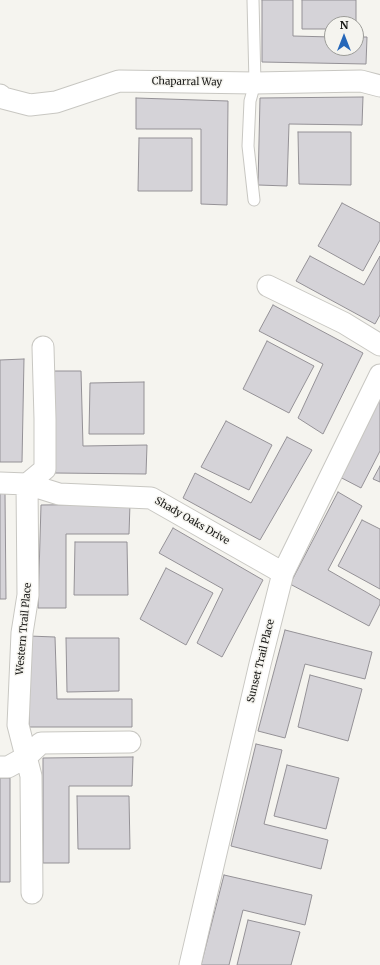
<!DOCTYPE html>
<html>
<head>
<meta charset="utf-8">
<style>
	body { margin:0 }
	#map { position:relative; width:380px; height:965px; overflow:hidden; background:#f5f4ef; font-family:Merriweather,serif }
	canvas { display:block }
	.north { position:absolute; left:324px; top:16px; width:40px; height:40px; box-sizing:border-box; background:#f5f4ef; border:1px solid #9c9c98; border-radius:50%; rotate:0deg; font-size:11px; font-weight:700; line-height:16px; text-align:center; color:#171715 }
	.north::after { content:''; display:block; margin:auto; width:14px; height:18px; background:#2667b9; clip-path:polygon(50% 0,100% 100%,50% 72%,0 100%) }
</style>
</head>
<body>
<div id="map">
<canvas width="380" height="965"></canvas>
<div class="north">N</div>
</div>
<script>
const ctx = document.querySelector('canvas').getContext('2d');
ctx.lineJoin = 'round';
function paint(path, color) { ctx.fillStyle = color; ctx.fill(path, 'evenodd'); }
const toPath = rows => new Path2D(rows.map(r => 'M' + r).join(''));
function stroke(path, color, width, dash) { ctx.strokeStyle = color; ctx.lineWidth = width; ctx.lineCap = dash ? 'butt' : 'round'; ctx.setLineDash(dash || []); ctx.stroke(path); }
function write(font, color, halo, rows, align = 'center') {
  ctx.font = font + ' Merriweather,serif'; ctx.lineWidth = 3; ctx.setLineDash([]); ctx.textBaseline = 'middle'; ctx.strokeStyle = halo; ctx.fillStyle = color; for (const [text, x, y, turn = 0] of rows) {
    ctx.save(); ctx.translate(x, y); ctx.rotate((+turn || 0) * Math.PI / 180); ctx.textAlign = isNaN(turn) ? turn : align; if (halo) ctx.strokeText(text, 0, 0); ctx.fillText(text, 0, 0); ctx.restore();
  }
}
const building = toPath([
	[262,0,293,0,293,36,332,37,332,48,356,48,356,37,367,37,366,64,262,62,262,0],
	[302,0,356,0,356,24,332,24,332,29,302,29,302,0],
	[363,97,362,125,289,124,287,186,258,185,260,98,363,97],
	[136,98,228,101,227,205,201,204,201,129,136,129,136,98],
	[298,132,351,132,351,185,299,184,298,132],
	[139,138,192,138,192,191,138,191,139,138],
	[342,203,380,223,380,240,363,271,318,246,342,203],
	[310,256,364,285,380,256,380,315,375,324,296,281,310,256],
	[273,305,363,353,323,434,298,418,323,364,259,331,273,305],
	[267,341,314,366,289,413,243,389,267,341],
	[24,359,22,462,0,462,0,360,24,359],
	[54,371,81,371,83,446,147,445,146,474,55,473,54,371],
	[144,382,144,434,89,434,90,383,144,382],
	[380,392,380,451,361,488,336,475,380,392],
	[226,421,272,445,249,490,201,467,226,421],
	[287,437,312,450,260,540,183,498,195,473,251,503,287,437],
	[380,466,380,482,373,479,380,466],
	[338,492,362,506,328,570,380,600,380,604,369,626,290,584,338,492],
	[0,493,5,493,6,599,0,599,0,493],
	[130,504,129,534,66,534,66,608,38,608,41,505,130,504],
	[362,520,380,529,380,589,338,566,362,520],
	[173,528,263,580,222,657,197,643,223,589,159,553,173,528],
	[75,542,127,542,128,595,74,595,75,542],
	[166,568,213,593,186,645,140,619,166,568],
	[285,630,372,652,365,679,305,664,285,738,258,731,285,630],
	[29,636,55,637,57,699,132,699,132,727,29,727,29,636],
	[66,638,119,638,119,691,67,692,66,638],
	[310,675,362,689,348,741,298,727,310,675],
	[256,744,282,750,264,824,328,840,321,869,231,846,256,744],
	[133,757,132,786,69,786,69,863,43,863,43,758,133,757],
	[287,765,339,778,326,829,274,816,287,765],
	[0,778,10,778,10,882,0,882,0,778],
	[77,796,129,796,130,849,78,849,77,796],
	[224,875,312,895,305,925,243,910,229,965,201,965,224,875],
	[248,920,300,932,291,965,237,965,248,920]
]);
paint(building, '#d5d3d8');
stroke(building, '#949196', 1);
const lane = toPath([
	[253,0,255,83,250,101,248,146,254,200]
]);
const street = toPath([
	[0,95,3,98,30,105,56,102,119,81,255,83,361,81,380,86],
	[268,286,344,323,380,345],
	[0,483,27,484,59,494,151,498,283,573],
	[0,767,8,767,26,757,41,743,130,742],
	[32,893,31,776,18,725,22,633,28,595,27,484,45,469,45,419,43,347],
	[190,965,260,664,283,573,380,375]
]);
stroke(lane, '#c8c7c2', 13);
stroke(street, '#c8c7c2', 23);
stroke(lane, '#fff', 11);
stroke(street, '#fff', 21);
write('10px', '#171715', '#f5f4ef', [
	["Chaparral Way",187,82,1],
	["Shady Oaks Drive",192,521,30],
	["Western Trail Place",24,629,-85],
	["Sunset Trail Place",261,661,-76]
]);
</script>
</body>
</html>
